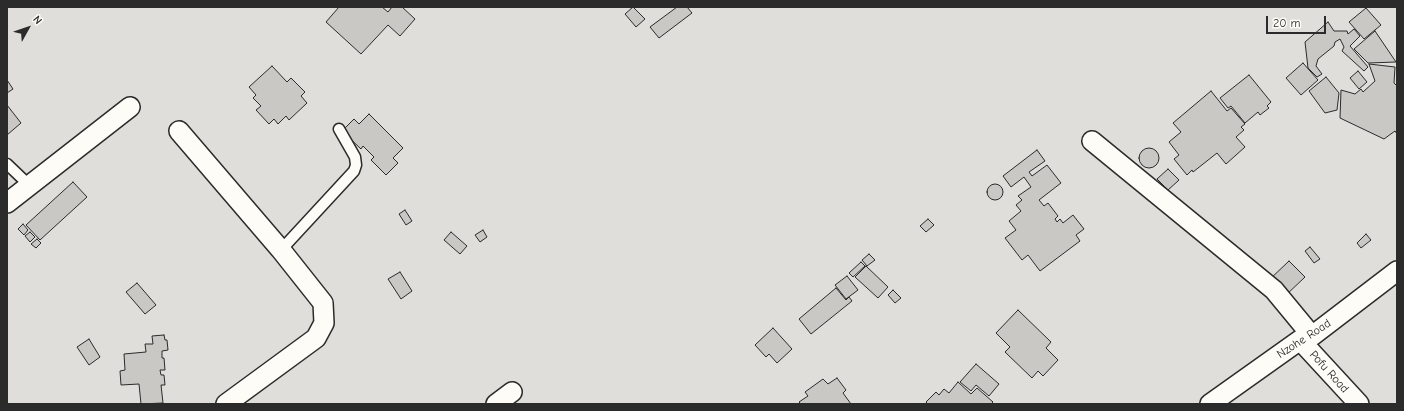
<!DOCTYPE html>
<html>
<head>
<meta charset="utf-8">
<style>
	body { margin:0 }
	#map { position:relative; width:1404px; height:411px; overflow:hidden; background:#fdfcf7; font-family:"Comic Neue",sans-serif }
	canvas { display:block }
	.frame { position:absolute; inset:0; border:8px solid #2b2b2b; pointer-events:none }
	.north { position:absolute; left:8px; top:8px; width:40px; height:40px; -webkit-text-stroke:3px #fdfcf7; paint-order:stroke; rotate:50deg; font-size:11px; font-weight:700; line-height:16px; text-align:center; color:#2b2b2b }
	.north::after { content:''; display:block; margin:auto; width:14px; height:18px; background:#2b2b2b; clip-path:polygon(50% 0,100% 100%,50% 72%,0 100%) }
	.scale { position:absolute; left:1266px; top:16px; width:60px; height:18px; box-sizing:border-box; border:2px solid #2b2b2b; border-top:0; padding-left:5px; font-size:12px; line-height:14px; white-space:nowrap; color:#2b2b2b; -webkit-text-stroke:3px #fdfcf7; paint-order:stroke }
</style>
</head>
<body>
<div id="map">
<canvas width="1404" height="411"></canvas>
<div class="frame"></div>
<div class="north">N</div>
<div class="scale">20 m</div>
</div>
<script>
const ctx = document.querySelector('canvas').getContext('2d');
ctx.lineJoin = 'round';
function paint(path, color) { ctx.fillStyle = color; ctx.fill(path, 'evenodd'); }
const toPath = rows => new Path2D(rows.map(r => 'M' + r).join(''));
function stroke(path, color, width, dash) { ctx.strokeStyle = color; ctx.lineWidth = width; ctx.lineCap = dash ? 'butt' : 'round'; ctx.setLineDash(dash || []); ctx.stroke(path); }
function write(font, color, halo, rows, align = 'center') {
  ctx.font = font + ' "Comic Neue",sans-serif'; ctx.lineWidth = 3.5; ctx.setLineDash([]); ctx.textBaseline = 'middle'; ctx.strokeStyle = halo; ctx.fillStyle = color; for (const [text, x, y, turn = 0] of rows) {
    ctx.save(); ctx.translate(x, y); ctx.rotate((+turn || 0) * Math.PI / 180); ctx.textAlign = isNaN(turn) ? turn : align; if (halo) ctx.strokeText(text, 0, 0); ctx.fillText(text, 0, 0); ctx.restore();
  }
}
paint(toPath([
	[7,7,1397,7,1397,404,7,404]
]), '#dfdeda');
const building = toPath([
	[339,7,382,7,388,12,392,7,402,7,415,19,400,36,388,25,361,54,326,22,339,7],
	[633,7,645,19,636,27,625,14,633,7],
	[677,7,687,7,692,13,659,38,650,27,677,7],
	[1366,8,1381,25,1364,39,1349,22,1366,8],
	[1328,22,1334,31,1347,31,1348,34,1354,29,1360,36,1350,46,1368,67,1364,71,1342,51,1344,47,1340,39,1335,42,1334,46,1318,59,1316,66,1322,74,1317,77,1308,68,1305,42,1328,22],
	[1375,31,1396,62,1368,63,1354,49,1375,31],
	[1303,63,1318,80,1301,95,1286,78,1303,63],
	[1369,64,1395,67,1394,83,1397,86,1397,134,1395,131,1384,139,1340,118,1341,90,1355,94,1361,89,1363,92,1375,81,1369,64],
	[272,66,287,82,291,78,305,92,301,96,307,103,289,120,286,116,278,124,274,119,269,124,256,110,261,106,253,98,256,95,249,87,272,66],
	[1358,71,1367,82,1359,89,1350,78,1358,71],
	[1249,75,1271,102,1267,106,1269,108,1260,115,1258,112,1245,123,1231,106,1228,108,1220,98,1249,75],
	[1326,77,1339,93,1337,110,1325,113,1309,91,1326,77],
	[7,80,13,89,7,93,7,80],
	[1211,91,1227,111,1231,108,1245,124,1241,127,1244,130,1236,137,1245,147,1226,164,1217,153,1193,172,1192,170,1187,175,1174,159,1179,155,1169,142,1181,132,1173,123,1211,91],
	[7,105,21,123,7,135,7,105],
	[369,114,403,148,393,158,398,163,386,175,371,160,374,157,363,146,361,149,342,131,354,119,359,124,369,114],
	'1139 158a10 10 0 1 1 20 0a10 10 0 1 1-20 0Z',
	[1037,150,1045,161,1029,172,1032,176,1047,165,1061,183,1039,200,1044,206,1048,203,1058,216,1055,219,1057,222,1060,219,1063,223,1073,215,1084,229,1076,235,1080,241,1040,271,1028,255,1022,260,1005,238,1016,230,1009,221,1021,211,1016,205,1022,200,1018,196,1031,187,1024,177,1011,187,1003,176,1037,150],
	[1168,169,1179,180,1168,190,1157,179,1168,169],
	[73,182,87,197,40,240,26,225,73,182],
	'987 192a8 8 0 1 1 16 0a8 8 0 1 1-16 0Z',
	[405,210,412,221,406,225,399,214,405,210],
	[928,219,934,225,926,232,920,226,928,219],
	[23,224,28,230,24,235,18,229,23,224],
	[483,230,487,237,480,242,475,235,483,230],
	[30,232,35,237,30,242,25,236,30,232],
	[451,232,467,246,460,254,444,240,451,232],
	[1366,234,1371,240,1361,248,1357,243,1366,234],
	[37,239,41,243,36,248,31,244,37,239],
	[1310,247,1320,259,1314,263,1305,251,1310,247],
	[869,254,875,260,867,266,862,260,869,254],
	[1289,261,1305,277,1285,296,1269,280,1289,261],
	[861,262,865,266,853,277,849,273,861,262],
	[866,266,888,287,878,298,855,277,866,266],
	[400,272,412,291,401,299,388,279,400,272],
	[847,276,858,290,846,299,835,285,847,276],
	[137,283,156,305,145,314,126,292,137,283],
	[836,288,846,300,849,297,852,301,811,334,799,319,836,288],
	[893,290,901,298,895,303,888,295,893,290],
	[1018,310,1051,342,1046,348,1058,360,1043,376,1038,371,1032,378,1005,352,1010,347,996,333,1018,310],
	[773,328,792,349,777,363,769,354,766,357,755,345,773,328],
	[164,335,165,340,167,340,168,350,162,351,162,358,164,358,165,370,160,370,161,375,164,375,165,385,161,385,163,403,141,404,139,384,121,385,120,371,125,370,124,354,146,352,145,344,153,344,152,336,164,335],
	[89,339,100,357,89,365,77,347,89,339],
	[976,364,999,384,989,396,976,385,971,391,960,382,976,364],
	[837,378,846,390,843,393,851,404,801,404,799,402,808,396,805,392,823,379,828,384,837,378],
	[958,382,971,394,977,388,993,402,991,404,928,404,926,402,936,392,939,395,944,389,949,393,958,382]
]);
paint(building, '#c9c8c4');
stroke(building, '#2b2b2b', 1);
const lane = toPath([
	[7,164,30,186],
	[281,250,354,171,356,165,355,157,339,129]
]);
const street = toPath([
	[179,131,281,250,323,303,324,323,316,338,226,404],
	[1092,141,1274,290,1312,336],
	[7,203,130,107],
	[1300,340,1359,404],
	[496,404,512,392],
	[1210,404,1300,340,1312,336,1397,271]
]);
stroke(lane, '#2b2b2b', 13);
stroke(street, '#2b2b2b', 22);
stroke(lane, '#fdfcf7', 10);
stroke(street, '#fdfcf7', 19);
write('12px', '#2b2b2b', '#fdfcf7', [
	["Nzohe Road",1304,339,-33],
	["Pofu Road",1329,372,48]
]);
</script>
</body>
</html>
